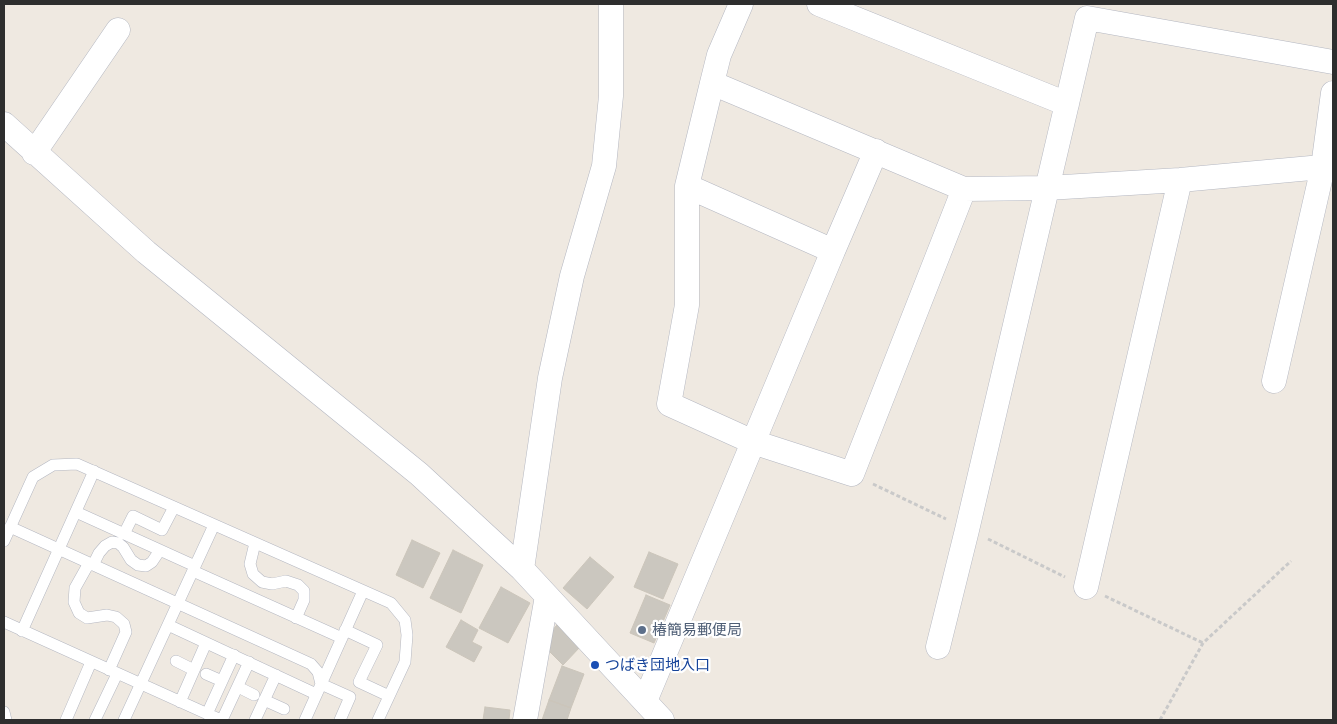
<!DOCTYPE html>
<html>
<head>
<meta charset="utf-8">
<style>
	body { margin:0 }
	#map { position:relative; width:1337px; height:724px; overflow:hidden; background:#efe9e1; font-family:Ubuntu,sans-serif }
	canvas { display:block }
	.frame { position:absolute; inset:0; border:5px solid #2e2e2e; pointer-events:none }
</style>
</head>
<body>
<div id="map">
<canvas width="1337" height="724"></canvas>
<div class="frame"></div>
</div>
<script>
const ctx = document.querySelector('canvas').getContext('2d');
ctx.lineJoin = 'round';
function paint(path, color) { ctx.fillStyle = color; ctx.fill(path, 'evenodd'); }
const toPath = rows => new Path2D(rows.map(r => 'M' + r).join(''));
function stroke(path, color, width, dash) { ctx.strokeStyle = color; ctx.lineWidth = width; ctx.lineCap = dash ? 'butt' : 'round'; ctx.setLineDash(dash || []); ctx.stroke(path); }
function write(font, color, halo, rows, align = 'center') {
  ctx.font = font + ' Ubuntu,"Noto Sans JP",sans-serif'; ctx.lineWidth = 4.5; ctx.setLineDash([]); ctx.textBaseline = 'middle'; ctx.strokeStyle = halo; ctx.fillStyle = color; for (const [text, x, y, turn = 0] of rows) {
    ctx.save(); ctx.translate(x, y); ctx.rotate((+turn || 0) * Math.PI / 180); ctx.textAlign = isNaN(turn) ? turn : align; if (halo) ctx.strokeText(text, 0, 0); ctx.fillText(text, 0, 0); ctx.restore();
  }
}
const building = toPath([
	[412,540,440,553,423,588,396,575,412,540],
	[453,550,483,565,461,613,430,598,453,550],
	[649,552,678,564,663,599,634,587,649,552],
	[590,557,614,577,587,609,563,588,590,557],
	[501,587,530,603,508,643,479,628,501,587],
	[646,595,670,605,654,643,630,633,646,595],
	[461,620,478,630,472,642,482,647,474,662,446,647,461,620],
	[557,625,580,647,563,665,541,643,557,625],
	[562,666,584,674,571,708,549,700,562,666],
	[549,700,571,708,567,720,542,720,549,700],
	[485,707,510,710,509,720,483,720,485,707]
]);
paint(building, '#cbc7bf');
stroke(building, '#cbc5ba', 1);
const service = toPath([
	[76,512,195,566],
	[10,527,311,664,318,672,321,684,350,697,340,720],
	[124,534,133,516,162,530,174,507],
	[4,541,33,477,53,465,77,464,391,603,405,620,407,635,405,662,378,720],
	[255,543,250,564,253,574,262,582,272,584,286,581,298,585,304,591,304,600,296,618],
	[89,563,75,588,74,602,79,613,87,618,107,615,116,617,124,624,126,632,109,670],
	[93,565,99,553,105,546,112,542,118,543,123,547,131,560,138,565,146,566,152,562,160,550],
	[193,571,342,638],
	[4,622,221,720],
	[168,625,316,694],
	[345,630,377,645,359,682,389,696],
	[22,631,94,471],
	[176,661,194,670],
	[206,674,222,681],
	[238,687,254,695],
	[264,700,284,709],
	[180,702,206,643],
	[4,712,6,720],
	[207,714,234,655],
	[66,720,91,662],
	[95,720,117,674],
	[124,720,214,525],
	[222,720,249,662],
	[255,720,276,675],
	[305,720,363,591]
]);
const minor = toPath([
	[819,4,1067,104],
	[712,83,964,189,852,474,753,442,669,404,687,305,687,186,712,83],
	[712,83,719,55,741,4],
	[4,124,146,252,419,474,522,569,662,720],
	[34,153,118,30],
	[964,189,1047,188,1180,180,1333,166],
	[833,251,876,151],
	[1274,381,1323,167,1333,93],
	[522,569,550,378,572,276,604,166,611,96,611,4],
	[1086,587,1180,180],
	[938,647,967,530,1087,18,1333,62],
	[645,701,833,251,687,186],
	[525,720,547,596]
]);
stroke(service, '#b4b7c1', 12);
stroke(minor, '#b4b7c1', 25);
stroke(toPath([
	[873,484,946,519],
	[988,539,1065,577],
	[1105,596,1203,643],
	[1160,720,1203,643,1291,561]
]), '#c9c9c9', 3, [4, 2.5]);
stroke(service, '#fff', 11);
stroke(minor, '#fff', 24);
for (const [x, y, r, color] of [
	[642,630,5,"#5c6f8a"],
	[595,665,5,"#1a4fb4"]
]) { const dot = new Path2D(); dot.arc(x, y, r, 0, 2 * Math.PI); ctx.fillStyle = color; ctx.fill(dot); stroke(dot, '#fff', 2); }
write('15px', '#4e5e75', '#fff', [
	["椿簡易郵便局",652,630]
], 'left');
write('15px', '#164399', '#fff', [
	["つばき団地入口",605,665]
], 'left');
</script>
</body>
</html>
